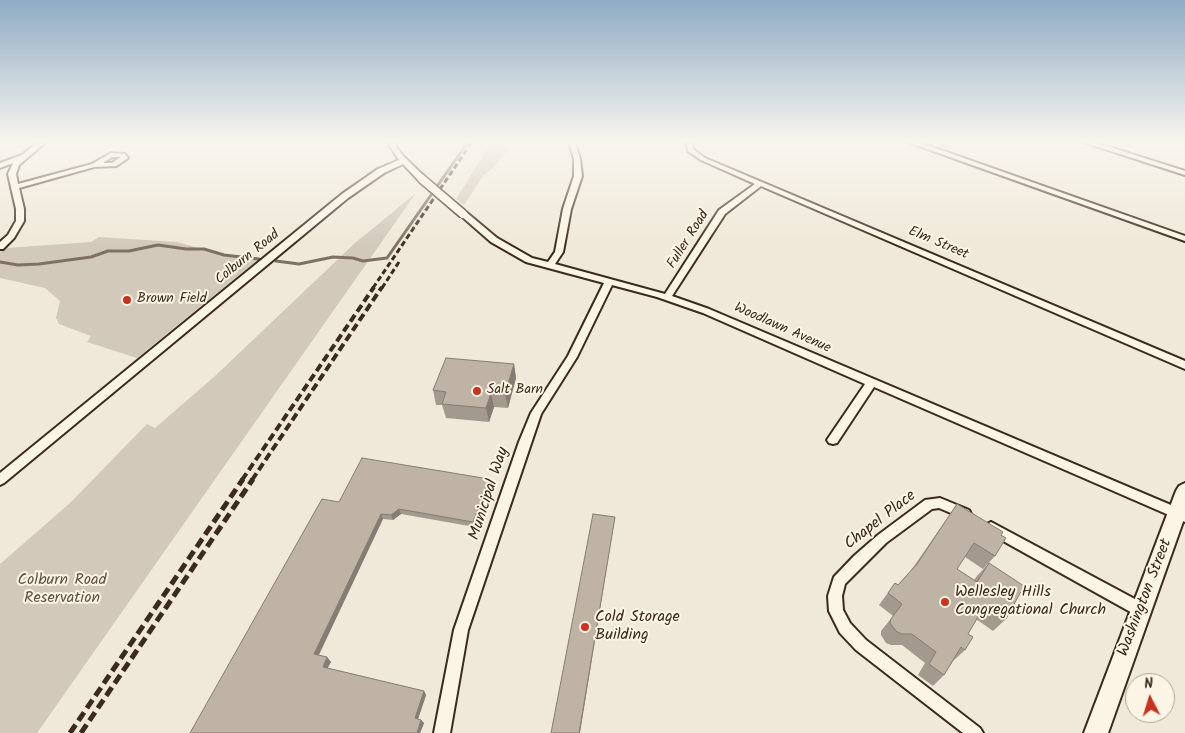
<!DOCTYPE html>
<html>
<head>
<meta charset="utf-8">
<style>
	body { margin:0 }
	#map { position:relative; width:1185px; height:733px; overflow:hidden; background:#f0e9d9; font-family:Kalam,sans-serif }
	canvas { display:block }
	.north { position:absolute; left:1125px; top:673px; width:50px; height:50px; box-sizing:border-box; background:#fcf5e5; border:1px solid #afa495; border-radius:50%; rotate:355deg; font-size:14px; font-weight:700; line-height:20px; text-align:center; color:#3b2a1e }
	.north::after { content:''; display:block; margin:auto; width:18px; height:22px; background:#c8321e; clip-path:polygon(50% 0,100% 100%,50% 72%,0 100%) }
</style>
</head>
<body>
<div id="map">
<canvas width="1185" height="733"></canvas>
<div class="north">N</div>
</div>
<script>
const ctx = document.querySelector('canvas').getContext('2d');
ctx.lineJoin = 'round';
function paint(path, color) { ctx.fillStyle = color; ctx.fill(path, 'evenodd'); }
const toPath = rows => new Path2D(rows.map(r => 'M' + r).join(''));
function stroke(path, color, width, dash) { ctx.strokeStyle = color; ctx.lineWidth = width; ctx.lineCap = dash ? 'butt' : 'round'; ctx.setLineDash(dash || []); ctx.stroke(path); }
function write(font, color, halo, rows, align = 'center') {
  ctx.font = font + ' Kalam,sans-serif'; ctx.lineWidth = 4; ctx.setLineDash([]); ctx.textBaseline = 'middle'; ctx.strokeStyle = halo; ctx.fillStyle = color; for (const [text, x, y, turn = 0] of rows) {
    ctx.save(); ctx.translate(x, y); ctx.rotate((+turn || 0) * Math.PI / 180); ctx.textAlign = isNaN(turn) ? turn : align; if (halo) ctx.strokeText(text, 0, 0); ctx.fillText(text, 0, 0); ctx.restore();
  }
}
paint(toPath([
	[492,142,514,142,493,168,484,175,464,205,456,199],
	[416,193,37,733,0,733,0,564,70,503,147,424,155,428,215,376,355,243],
	[99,237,177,242,224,255,259,259,137,358,87,342,91,336,59,324,56,318,60,301,45,288,0,278,0,252,6,248,91,242]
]), '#d2c9ba');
stroke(toPath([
	[276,261,299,264,333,257,353,258,363,261,387,258,468,142],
	[0,262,18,265,39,264,91,257,108,251,129,251,158,245,186,249,204,249,224,255,259,259]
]), '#7e7163', 3);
const street = toPath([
	[38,142,46,142,19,165,16,174,18,184,92,164,111,153,125,154,128,158,116,166,94,167,19,188,24,209,24,221,14,238,3,249,0,249,0,242,8,235,16,221,16,209,8,174,13,163,0,168,0,163,22,155,38,142],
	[112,157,121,157,112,163,103,163,112,157],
	[387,142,393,142,403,156,425,177,425,181,419,181,403,164,384,173,348,198,4,483,0,485,0,473,342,194,378,169,399,160,387,142],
	[569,142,575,142,580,159,582,176,571,209,563,252,555,264,665,294,719,210,755,184,701,160,688,151,687,144,695,142,692,145,693,149,705,158,1185,361,1185,369,761,186,725,214,672,296,709,309,1185,511,1185,522,874,387,837,443,833,444,829,443,827,440,829,437,865,384,703,313,657,297,612,285,577,357,541,414,468,630,450,733,434,733,454,630,519,442,531,413,568,356,604,283,526,262,491,242,459,214,460,212,466,212,497,238,532,258,548,262,555,252,563,209,574,176,574,159,569,142],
	[908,142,918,142,1185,236,1185,241,908,142],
	[1083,142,1094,142,1185,171,1185,175,1083,142],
	[940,498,969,510,971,514,969,518,965,519,939,508,932,509,886,543,845,584,842,596,843,610,850,623,866,640,980,728,983,733,963,733,856,650,840,633,829,611,828,596,834,577,854,556,878,535,925,500,940,498],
	[991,522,1146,605,1148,610,1146,615,1141,617,1136,615,987,532,985,528,987,524,991,522]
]);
const primary = toPath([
	[1185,483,1185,516,1108,733,1084,733,1176,491,1179,486,1185,483]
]);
stroke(street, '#3b2a1e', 4);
stroke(primary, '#3b2a1e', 4);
paint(street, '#fcf5e5');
paint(primary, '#fcf5e5');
stroke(toPath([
	[373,288,472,142],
	[382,288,399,262]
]), '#3b2a1e', 3, [5.5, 3]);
stroke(toPath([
	[242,480,374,287],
	[252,480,382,287]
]), '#3b2a1e', 4, [8, 4]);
stroke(toPath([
	[70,733,243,479],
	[81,733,253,479]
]), '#3b2a1e', 5, [10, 5]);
const streetBridge = toPath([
	[422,179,463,214]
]);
stroke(streetBridge, '#3b2a1e', 11, []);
stroke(streetBridge, '#fcf5e5', 8);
paint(toPath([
	[514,364,516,378,508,408,494,407,489,422,446,418,442,405,436,405,433,390],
	[489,479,490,485,475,527,401,514,393,520,383,519,318,655,327,657,331,662,327,668,424,691,426,695,418,719,421,720,424,723,420,733,190,733,339,502],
	[957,504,1001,535,995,556,983,569,965,557,957,569,974,580,977,576,989,563,1006,619,993,631,976,619,968,634,965,650,953,661,944,675,933,686,918,675,925,663,902,645,891,645,886,643,881,635,881,631,893,616,879,605,895,583,898,585,912,569]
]), '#a39a8d');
paint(toPath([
	[514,364,516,378,508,408,505,394],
	[491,393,494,407,489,422,486,408],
	[489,479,490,485,475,527,473,522],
	[399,509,401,514,393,520,391,515],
	[381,514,383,519,317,659,314,654],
	[615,517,580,733,579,733],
	[327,657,331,662,326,671,323,667],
	[424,691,426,695,417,722,415,718],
	[421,720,424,723,420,733,417,733]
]), '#857d73');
const building = toPath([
	[446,358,514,364,505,394,491,393,486,408,442,404,446,392,433,390,446,358],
	[362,458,489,479,473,522,399,509,391,515,381,514,314,654,327,657,323,667,424,691,415,718,421,720,417,733,190,733,322,499,339,502,362,458],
	[957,504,1003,532,1001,535,1006,538,995,556,974,543,957,569,977,582,989,563,1024,586,1006,619,985,605,968,634,973,637,965,650,961,647,944,675,929,664,936,652,912,634,901,634,896,631,890,623,891,619,902,604,888,593,895,583,898,585,917,564,957,504],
	[593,514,615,517,579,733,551,733,593,514]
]);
paint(building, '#beb3a4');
stroke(building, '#857d73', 1);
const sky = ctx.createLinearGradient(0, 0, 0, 245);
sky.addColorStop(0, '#8facc5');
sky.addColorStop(0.58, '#f8f5ee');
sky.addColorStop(1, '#f8f5ee00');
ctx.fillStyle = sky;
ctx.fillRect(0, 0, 1185, 245);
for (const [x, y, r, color] of [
	[127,300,5,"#c8321e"],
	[477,391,5,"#c8321e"],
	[945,602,5,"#c8321e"],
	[585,627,5,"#c8321e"]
]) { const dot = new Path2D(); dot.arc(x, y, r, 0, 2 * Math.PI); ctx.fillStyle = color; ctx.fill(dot); stroke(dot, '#fcf5e5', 2); }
write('14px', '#3b2a1e', '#fcf5e5', [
	["Fuller Road",689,240,-58],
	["Elm Street",938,244,23],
	["Colburn Road",248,258,-39],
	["Woodlawn Avenue",782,329,24]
]);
write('14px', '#3b2a1e', '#fcf5e5', [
	["Brown Field",137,300],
	["Salt Barn",487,391]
], 'left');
write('16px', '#3b2a1e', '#fcf5e5', [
	["Municipal Way",490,494,-72],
	["Chapel Place",881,521,-38],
	["Washington Street",1146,598,-69]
]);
write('16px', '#615245', '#fcf5e5', [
	["Colburn Road",62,581],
	["Reservation",62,599]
]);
write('16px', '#3b2a1e', '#fcf5e5', [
	["Wellesley Hills",955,593],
	["Congregational Church",955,611],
	["Cold Storage",595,618],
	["Building",595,636]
], 'left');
</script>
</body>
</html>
